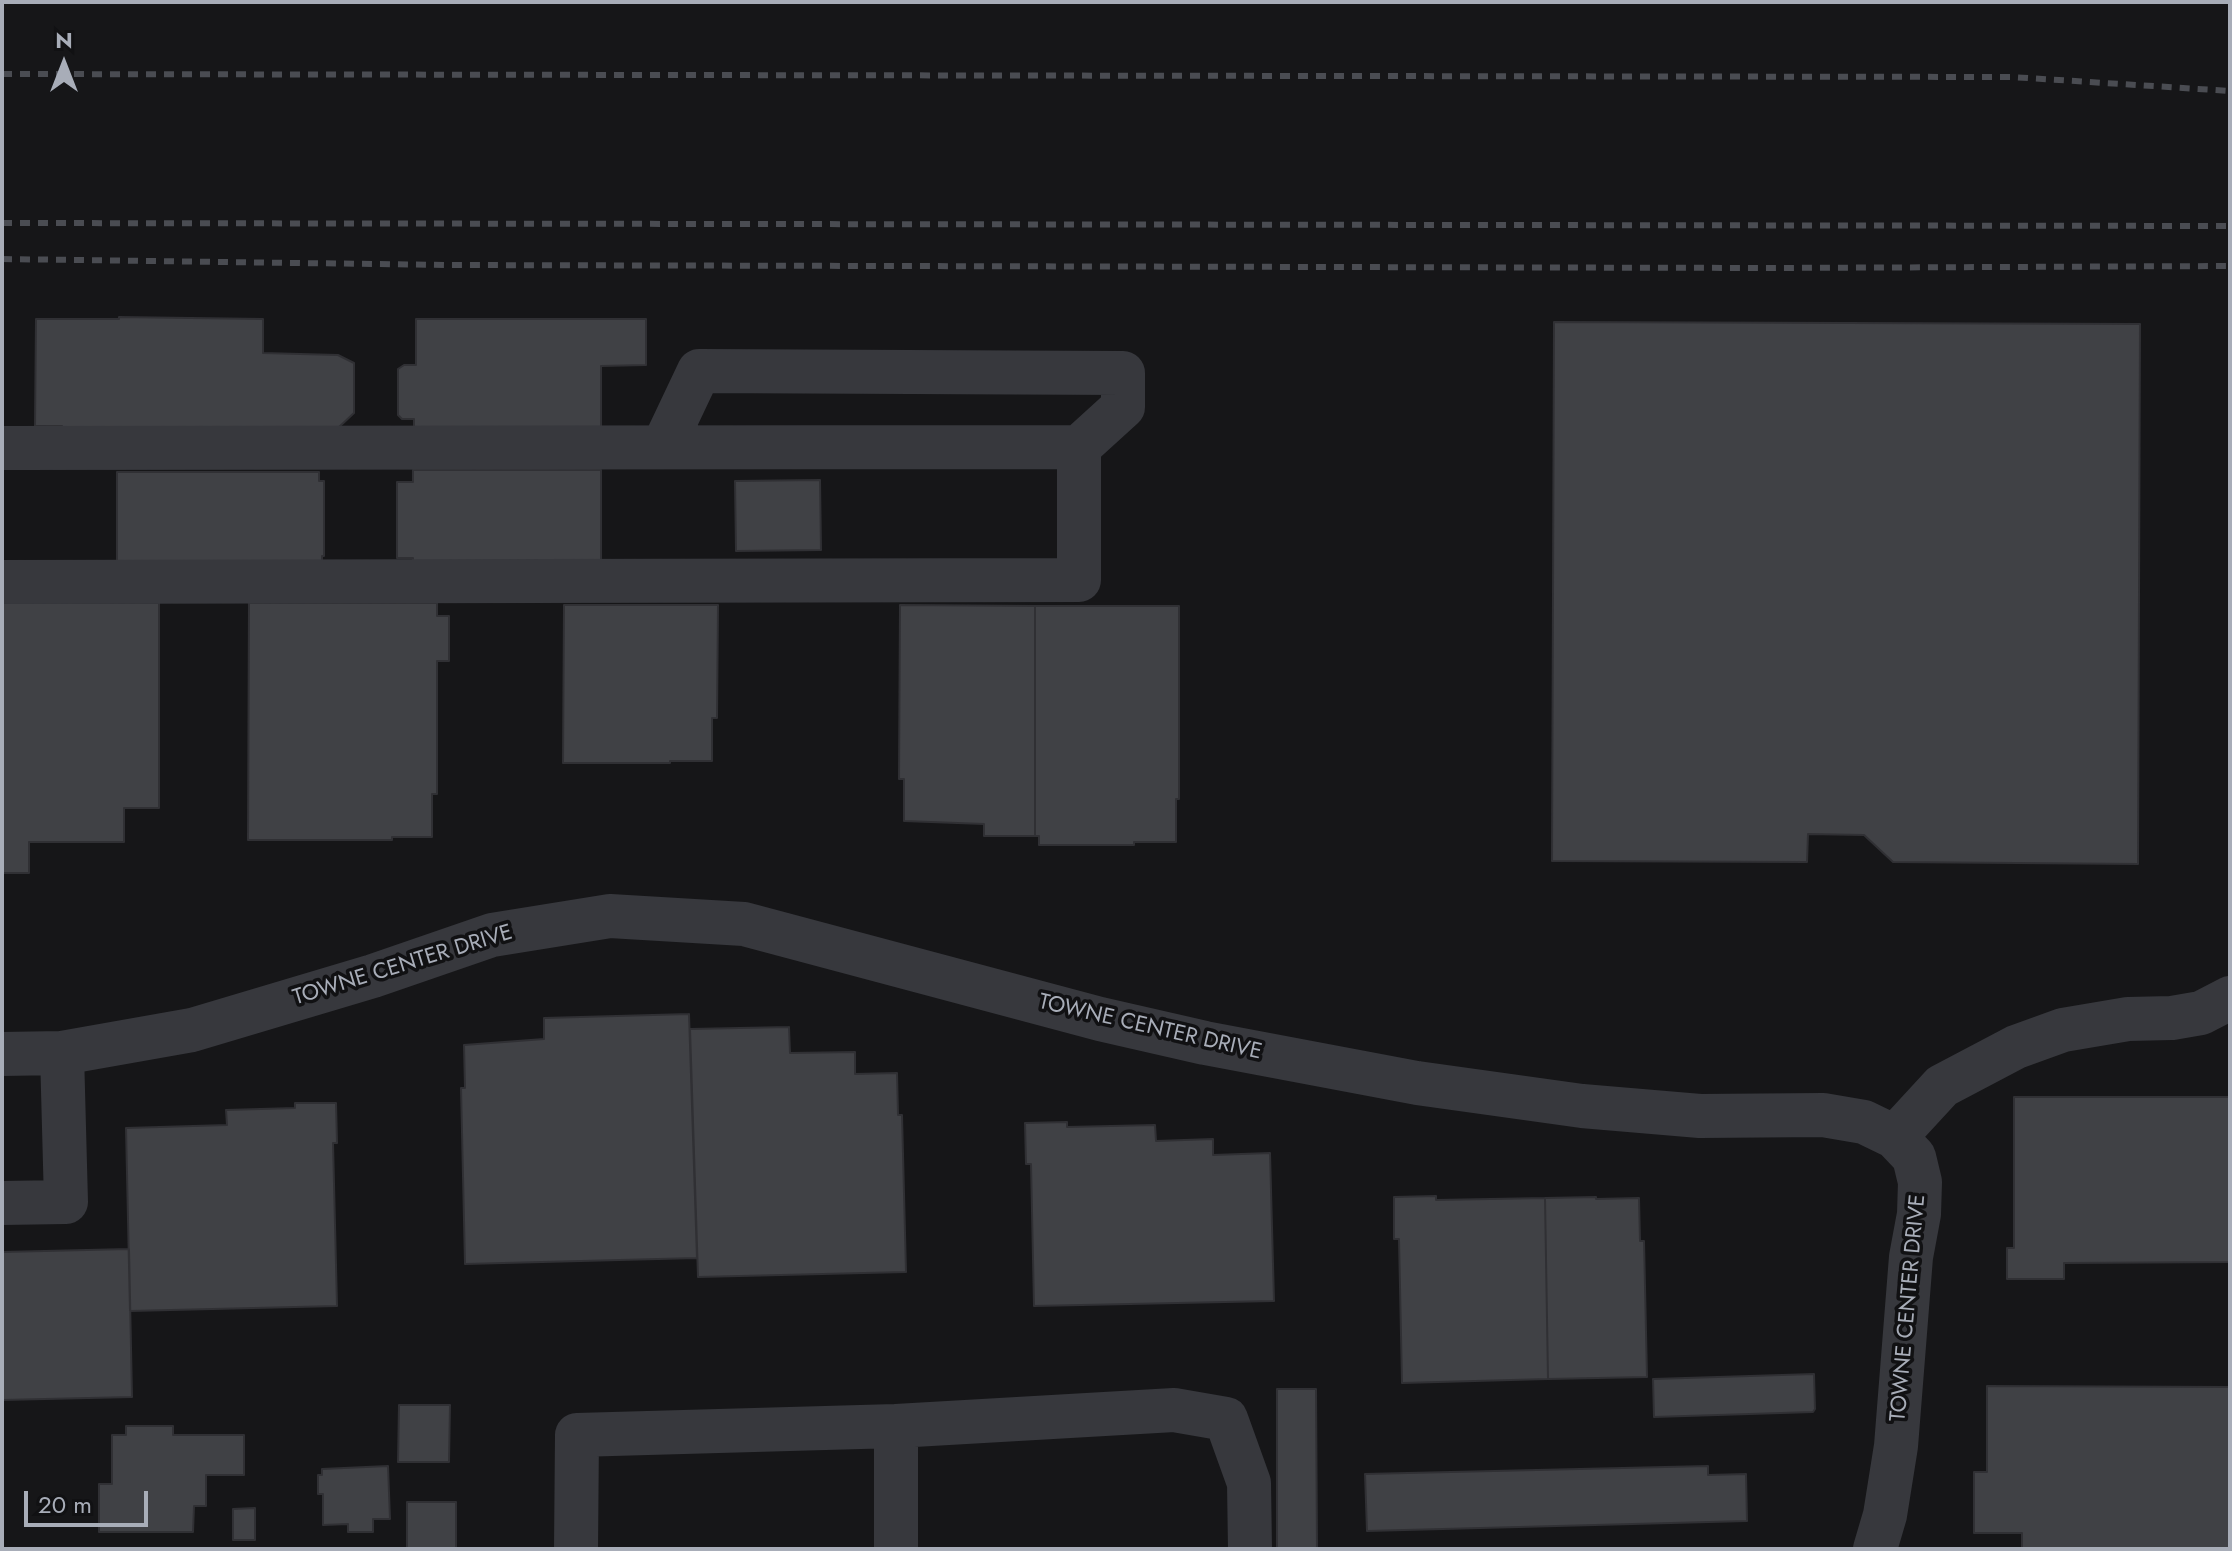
<!DOCTYPE html>
<html>
<head>
<meta charset="utf-8">
<style>
	body { margin:0 }
	#map { position:relative; width:2232px; height:1551px; overflow:hidden; background:#161618; font-family:Jost,sans-serif }
	canvas { display:block }
	.frame { position:absolute; inset:0; border:4px solid #a8adb8; pointer-events:none }
	.north { position:absolute; left:24px; top:24px; width:80px; height:80px; -webkit-text-stroke:6px #111113; paint-order:stroke; rotate:0deg; font-size:22px; font-weight:700; line-height:32px; text-align:center; color:#a8adb8 }
	.north::after { content:''; display:block; margin:auto; width:28px; height:36px; background:#a8adb8; clip-path:polygon(50% 0,100% 100%,50% 72%,0 100%) }
	.scale { position:absolute; left:24px; top:1491px; width:124px; height:36px; box-sizing:border-box; border:4px solid #a8adb8; border-top:0; padding-left:10px; font-size:24px; line-height:28px; white-space:nowrap; color:#a8adb8; -webkit-text-stroke:6px #111113; paint-order:stroke }
</style>
</head>
<body>
<div id="map">
<canvas width="2232" height="1551"></canvas>
<div class="frame"></div>
<div class="north">N</div>
<div class="scale">20 m</div>
</div>
<script>
const ctx = document.querySelector('canvas').getContext('2d');
ctx.lineJoin = 'round';
function paint(path, color) { ctx.fillStyle = color; ctx.fill(path, 'evenodd'); }
const toPath = rows => new Path2D(rows.map(r => 'M' + r).join(''));
function stroke(path, color, width, dash) { ctx.strokeStyle = color; ctx.lineWidth = width; ctx.lineCap = dash ? 'butt' : 'round'; ctx.setLineDash(dash || []); ctx.stroke(path); }
function write(font, color, halo, rows, align = 'center') {
  ctx.font = font + ' Jost,sans-serif'; ctx.lineWidth = 7; ctx.setLineDash([]); ctx.textBaseline = 'middle'; ctx.strokeStyle = halo; ctx.fillStyle = color; for (const [text, x, y, turn = 0] of rows) {
    ctx.save(); ctx.translate(x, y); ctx.rotate((+turn || 0) * Math.PI / 180); ctx.textAlign = isNaN(turn) ? turn : align; if (halo) ctx.strokeText(text, 0, 0); ctx.fillText(text, 0, 0); ctx.restore();
  }
}
const building = toPath([
	[119,317,263,319,263,353,338,355,354,363,354,413,338,428,62,429,62,426,35,426,36,319,119,319,119,317],
	[416,319,646,319,646,365,601,366,601,434,414,435,414,419,402,419,398,415,398,369,404,365,416,365,416,319],
	[1554,322,2140,324,2138,864,1893,862,1864,835,1808,834,1807,862,1552,861,1554,322],
	[413,470,601,470,601,570,413,570,413,558,397,558,397,482,413,482,413,470],
	[117,472,319,472,319,481,324,481,324,556,322,556,322,567,117,565,117,472],
	[820,480,821,550,736,551,735,481,820,480],
	[2,603,159,603,159,808,124,808,124,842,29,842,29,873,2,873,2,603],
	[249,603,437,603,437,616,449,616,449,661,437,661,437,794,432,794,432,837,392,837,392,840,248,840,249,603],
	[564,605,718,605,717,718,712,718,712,761,670,761,670,763,563,763,564,605],
	[900,605,1035,606,1035,836,984,836,984,824,904,821,904,779,899,779,900,605],
	[1035,606,1179,606,1179,799,1176,799,1176,842,1134,842,1134,845,1039,845,1039,836,1035,836,1035,606],
	[689,1014,697,1258,465,1264,461,1088,465,1088,464,1045,544,1039,544,1018,689,1014],
	[789,1027,790,1053,855,1052,855,1074,897,1073,898,1115,902,1115,906,1272,698,1277,690,1029,789,1027],
	[2014,1097,2230,1097,2230,1262,2064,1263,2064,1279,2007,1279,2007,1248,2014,1248,2014,1097],
	[295,1103,336,1103,337,1143,333,1143,337,1306,130,1311,126,1128,227,1125,226,1110,295,1108,295,1103],
	[1067,1122,1067,1127,1155,1125,1156,1141,1213,1139,1213,1155,1270,1153,1274,1301,1034,1306,1031,1164,1026,1164,1025,1123,1067,1122],
	[1436,1196,1436,1200,1545,1198,1548,1379,1402,1383,1399,1239,1394,1239,1394,1197,1436,1196],
	[1596,1197,1596,1199,1639,1198,1640,1241,1644,1241,1647,1377,1548,1379,1545,1198,1596,1197],
	[129,1249,132,1397,2,1400,2,1252,129,1249],
	[1814,1374,1815,1409,1813,1412,1654,1417,1653,1379,1814,1374],
	[1987,1386,2230,1387,2230,1549,2022,1548,2022,1533,1974,1533,1974,1472,1987,1472,1987,1386],
	[1277,1389,1316,1389,1317,1549,1277,1549,1277,1389],
	[399,1405,450,1405,449,1462,398,1462,399,1405],
	[126,1426,173,1426,173,1435,244,1435,244,1475,206,1475,206,1506,194,1506,193,1532,99,1532,99,1484,112,1484,112,1435,126,1435,126,1426],
	[388,1466,390,1519,373,1519,373,1532,348,1532,348,1524,323,1525,323,1494,318,1494,318,1475,322,1475,322,1469,388,1466],
	[1708,1466,1708,1475,1746,1474,1747,1521,1367,1531,1365,1474,1708,1466],
	[407,1502,456,1502,456,1549,407,1549,407,1502],
	[255,1508,255,1540,233,1540,233,1509,255,1508]
]);
paint(building, '#404145');
stroke(building, '#303034', 2);
stroke(toPath([
	[663,447,699,371,1123,373,1123,407,1079,447],
	[2,448,1079,447,1079,580,2,582],
	[2,1054,62,1053,192,1030,373,976,492,935,610,916,744,924,1100,1019,1205,1043,1417,1083,1582,1106,1700,1116,1823,1115,1864,1122,1895,1137,1914,1157,1920,1182,1919,1214,1911,1257,1896,1446,1885,1515,1875,1549],
	[1895,1137,1942,1086,2016,1047,2063,1030,2128,1019,2172,1018,2201,1013,2230,998],
	[2,1203,66,1202,62,1053],
	[576,1549,577,1435,896,1426],
	[896,1549,896,1426,1174,1410,1226,1419,1249,1483,1250,1549]
]), '#37383d', 44);
stroke(toPath([
	[2,74,2012,77,2230,91],
	[2,223,2230,226],
	[2,259,447,265,1769,268,2230,266]
]), '#4a4c52', 6, [10, 8]);
write('22px', '#a8adb8', '#111113', [
	["TOWNE CENTER DRIVE",403,966,-17],
	["TOWNE CENTER DRIVE",1150,1028,13],
	["TOWNE CENTER DRIVE",1909,1308,-85]
]);
</script>
</body>
</html>
